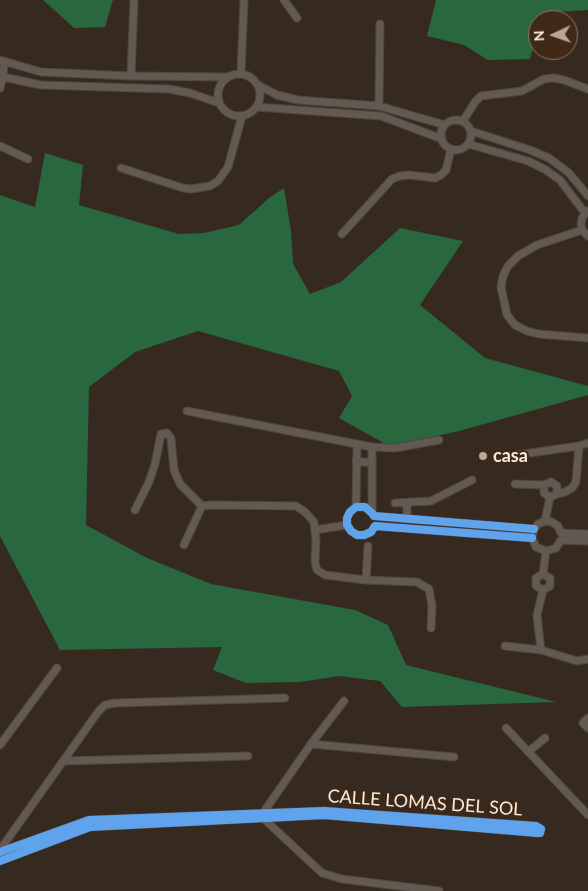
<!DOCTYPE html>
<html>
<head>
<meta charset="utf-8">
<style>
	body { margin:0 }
	#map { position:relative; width:588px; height:891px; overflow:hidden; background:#362a20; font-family:Lato,sans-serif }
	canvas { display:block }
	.north { position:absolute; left:528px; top:10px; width:50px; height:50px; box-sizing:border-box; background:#402916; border:1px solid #8a7766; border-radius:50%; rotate:267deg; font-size:14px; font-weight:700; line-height:20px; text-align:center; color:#faebdf }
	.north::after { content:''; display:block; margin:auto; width:18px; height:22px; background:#b5a79c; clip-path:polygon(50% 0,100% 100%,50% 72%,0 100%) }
</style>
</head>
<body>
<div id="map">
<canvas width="588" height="891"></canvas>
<div class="north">N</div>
</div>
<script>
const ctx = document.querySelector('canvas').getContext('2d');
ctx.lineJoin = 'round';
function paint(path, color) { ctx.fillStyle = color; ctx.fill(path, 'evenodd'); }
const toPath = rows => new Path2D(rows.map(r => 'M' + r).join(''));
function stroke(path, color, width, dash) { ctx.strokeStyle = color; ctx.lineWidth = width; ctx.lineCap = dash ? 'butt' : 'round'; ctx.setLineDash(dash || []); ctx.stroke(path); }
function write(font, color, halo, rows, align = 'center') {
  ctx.font = font + ' Lato,sans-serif'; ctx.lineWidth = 4; ctx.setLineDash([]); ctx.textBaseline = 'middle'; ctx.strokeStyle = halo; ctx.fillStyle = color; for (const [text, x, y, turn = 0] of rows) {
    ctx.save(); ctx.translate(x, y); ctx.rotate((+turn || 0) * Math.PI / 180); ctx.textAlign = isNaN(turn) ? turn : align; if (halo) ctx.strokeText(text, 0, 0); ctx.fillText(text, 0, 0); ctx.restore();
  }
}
paint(toPath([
	[43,0,113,0,105,27,74,28],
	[436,0,588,0,588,10,542,13,540,20,538,20,538,28,530,59,488,60,464,45,427,36],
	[45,153,83,165,79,205,179,234,204,233,239,225,269,198,284,188,291,231,293,264,310,294,341,282,400,228,463,241,420,305,485,358,588,386,588,395,459,431,389,446,339,418,352,396,339,371,198,331,135,352,89,387,86,525,147,558,211,584,355,610,388,625,406,665,556,702,402,707,380,681,339,676,300,682,246,683,213,670,222,647,60,650,0,536,0,195,35,207]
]), '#29673e');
const minor = toPath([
	[284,0,297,18],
	[0,60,41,72,131,76,227,77],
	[241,73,244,0],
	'218 95a21 21 0 1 1 42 0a21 21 0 1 1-42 0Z',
	[131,76,134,0],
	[0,79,3,77,41,85,169,89,190,93,219,103],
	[258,85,277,95,298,100,379,106,445,125],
	[0,88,3,77,4,62],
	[379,106,380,24],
	[257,107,381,116,442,139],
	'441 135a15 15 0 1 1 30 0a15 15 0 1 1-30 0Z',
	[463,121,475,102,481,96,522,91,544,79,554,78,564,80,588,89],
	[471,131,530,150,549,158,569,173,588,196],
	[468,144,528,161,546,170,560,180,585,213],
	[0,146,28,159],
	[121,168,183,188,191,189,210,186,218,181,228,167,242,116],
	[587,211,582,218,581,224,582,230,588,236],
	[582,230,537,245,518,256,508,266,503,276,501,287,507,315,515,325,527,331,539,334,588,338],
	[342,234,392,179,400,176,409,175,435,178,441,175,446,170,451,149],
	[187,411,372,447,395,448,439,440],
	[372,447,372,513],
	[516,455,579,446],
	[356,461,372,463],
	[551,482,557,486,557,494,550,497,544,493,544,485,551,482],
	[515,484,544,485],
	[557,494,565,492,572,488,576,482,579,446,588,443],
	[395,503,431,501,472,480],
	[356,507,357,445],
	[135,510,149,482,155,464,161,434,167,433,171,438,174,470,180,484,202,506],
	[407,519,407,503],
	[545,521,550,497],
	[315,530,347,525],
	[588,534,561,533,558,526,552,522,545,521,538,524,534,529,532,538,536,547,546,551,556,548,561,540,588,541],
	[532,538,375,526,371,532,364,535,357,535,351,531,347,525,347,518,350,512,356,507,365,507,372,513,374,516,534,529],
	[184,545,202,506,212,505,296,506,305,512,314,522,316,541,315,562,317,570,325,575,366,580,417,582,429,589,432,606,431,628],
	[543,574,546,551],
	[366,580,368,546],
	[505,646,541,650,577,661,588,659],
	[541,650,537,615,543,590,550,586,550,578,543,574,536,578,536,586,543,590],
	[588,718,583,723,588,728],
	[506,728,588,815],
	[311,744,454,757],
	[0,745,57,668],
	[528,752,545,738],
	[64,761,248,756],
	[263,813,311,744,344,701],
	[263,816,263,818,322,873,342,879,439,891],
	[0,850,98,712,105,705,115,703,285,698],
	[0,852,89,820,324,811,536,826,541,829,540,833,538,833,324,815,90,827,0,861]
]);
stroke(minor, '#51463e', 9);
stroke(minor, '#625951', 7);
stroke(toPath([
	[532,538,375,526,371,532,364,535,357,535,351,531,347,525,347,518,350,512,356,507,365,507,372,513,374,516,534,529],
	[0,852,89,820,324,811,536,826,541,829,540,833,538,833,324,815,90,827,0,861]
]), '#60a3ed', 8);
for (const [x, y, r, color] of [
	[483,456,5,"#b5a79c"]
]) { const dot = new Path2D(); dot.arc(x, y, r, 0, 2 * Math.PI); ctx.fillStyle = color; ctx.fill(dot); stroke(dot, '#402916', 2); }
write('bold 18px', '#faebdf', '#402916', [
	["casa",493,456]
], 'left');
write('18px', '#faebdf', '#402916', [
	["CALLE LOMAS DEL SOL",425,803,4]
]);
</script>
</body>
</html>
